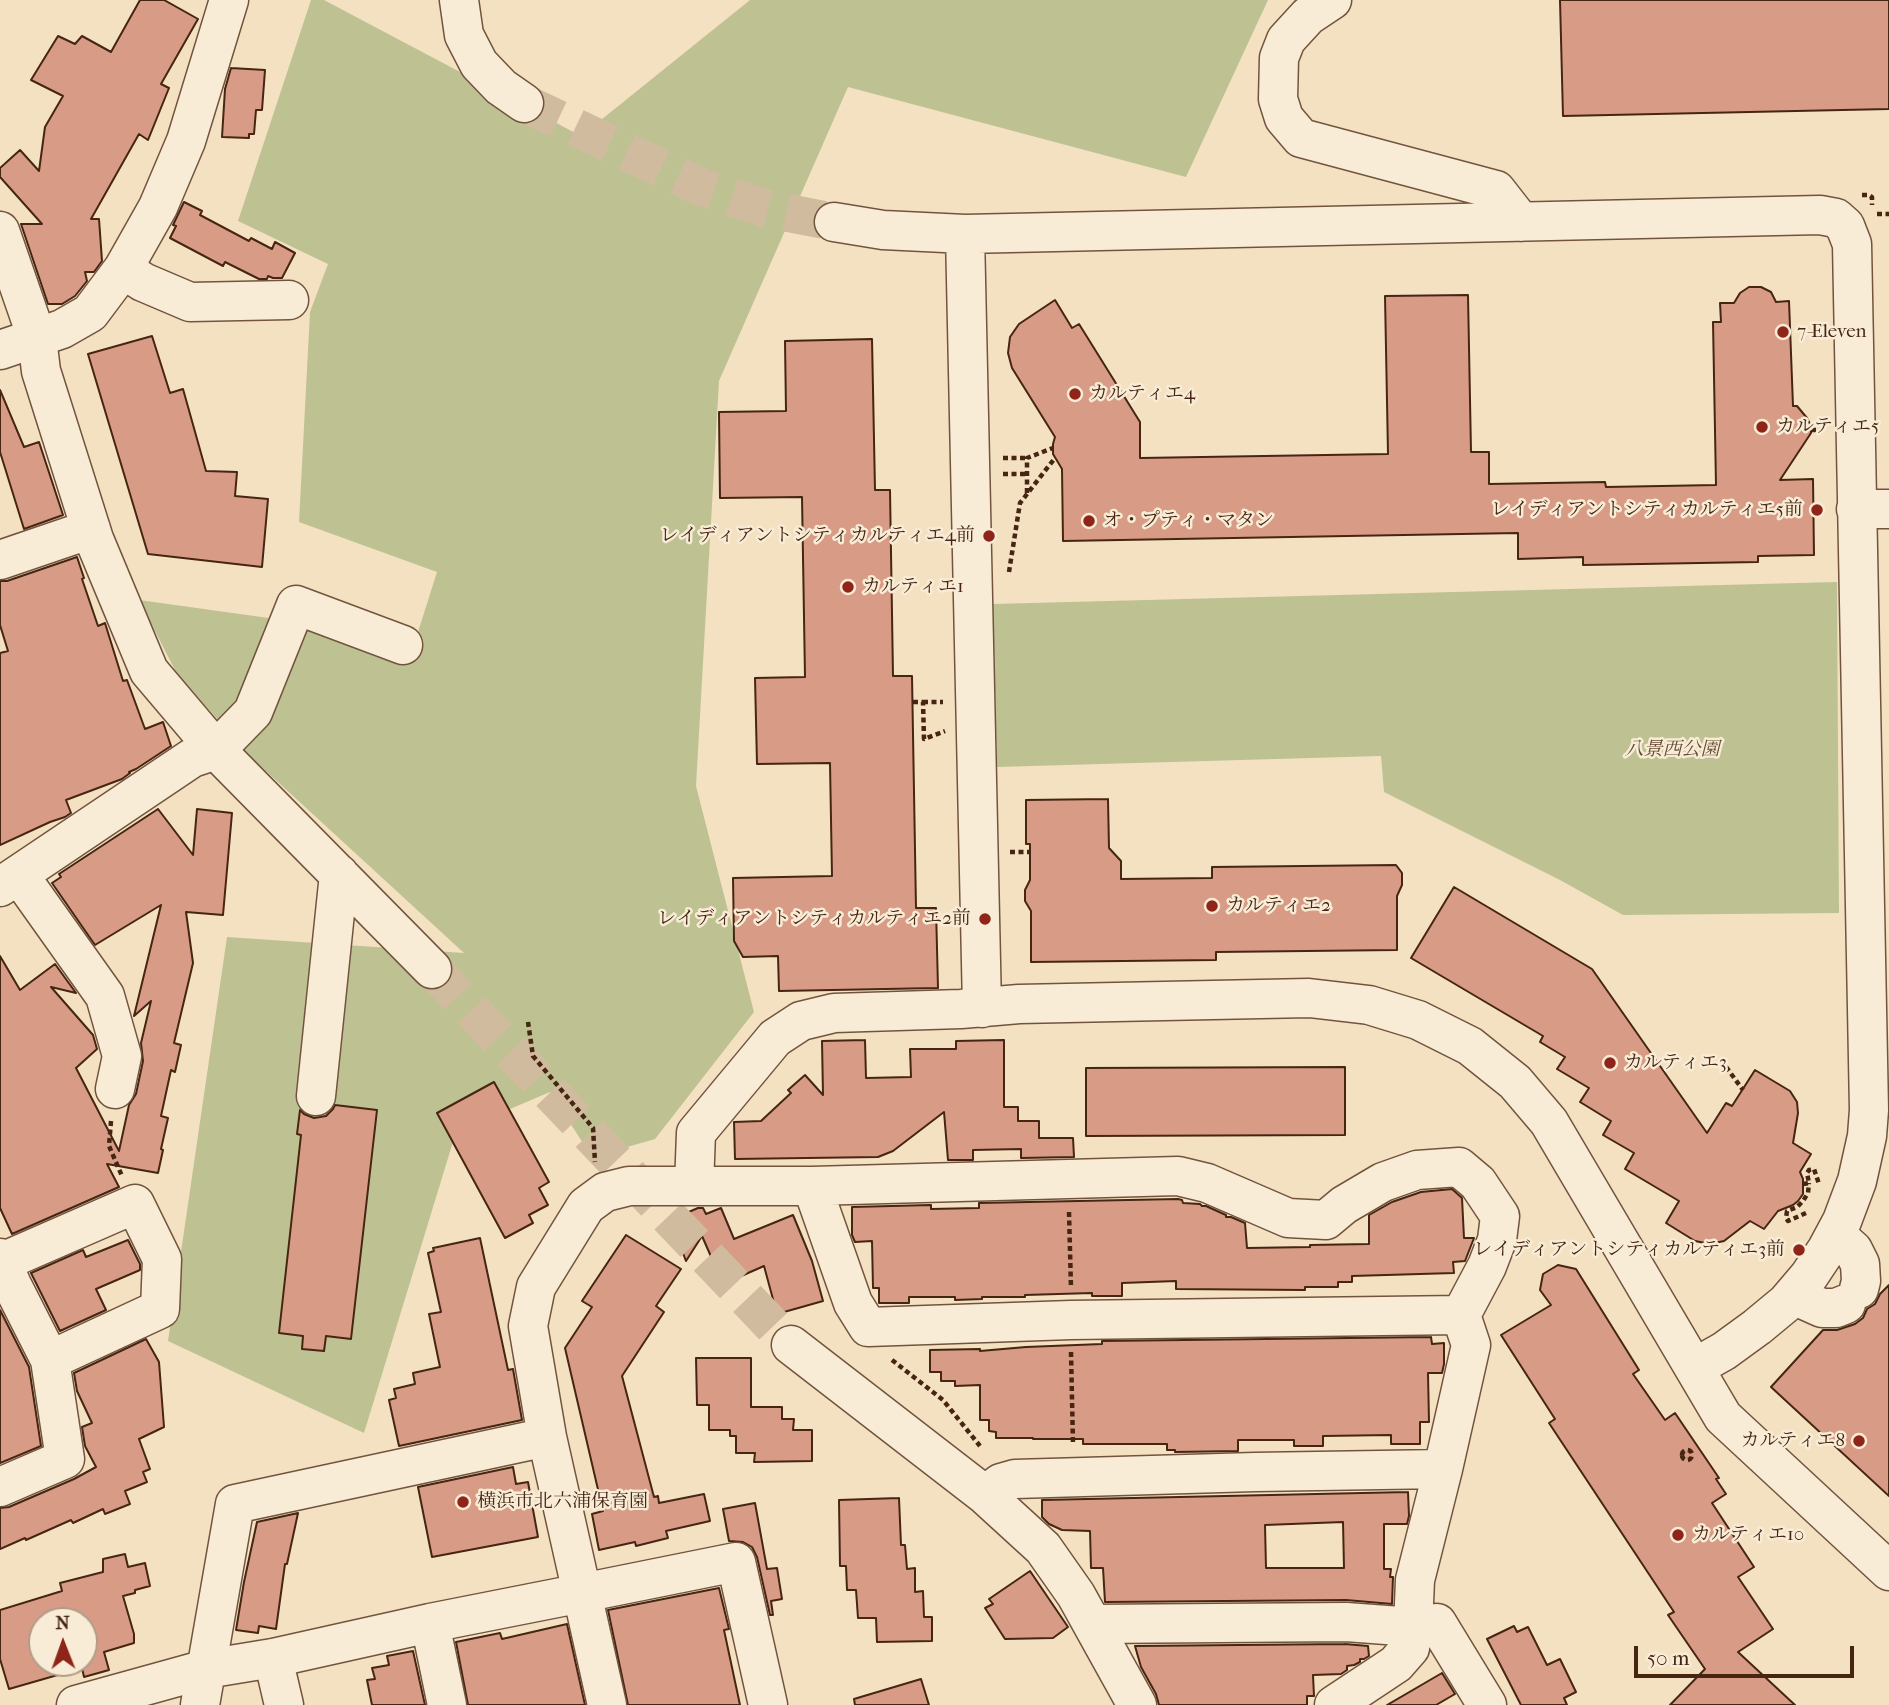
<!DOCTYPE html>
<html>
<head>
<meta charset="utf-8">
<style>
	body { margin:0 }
	#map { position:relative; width:1889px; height:1705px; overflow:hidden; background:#f4e1c2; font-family:"IM FELL French Canon",serif }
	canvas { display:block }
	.north { position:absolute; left:28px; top:1607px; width:70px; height:70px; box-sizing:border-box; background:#f8ecd7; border:2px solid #b19c88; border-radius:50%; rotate:359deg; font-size:19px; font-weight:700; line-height:28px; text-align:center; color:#462512 }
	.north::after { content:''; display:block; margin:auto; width:24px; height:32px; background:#8f2418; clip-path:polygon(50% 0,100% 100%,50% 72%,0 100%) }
	.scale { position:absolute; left:1634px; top:1646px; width:220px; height:32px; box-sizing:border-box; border:4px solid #462512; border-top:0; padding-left:9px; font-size:21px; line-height:24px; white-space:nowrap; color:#462512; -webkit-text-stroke:5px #f8ecd7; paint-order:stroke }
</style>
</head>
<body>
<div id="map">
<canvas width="1889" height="1705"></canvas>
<div class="north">N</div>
<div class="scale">50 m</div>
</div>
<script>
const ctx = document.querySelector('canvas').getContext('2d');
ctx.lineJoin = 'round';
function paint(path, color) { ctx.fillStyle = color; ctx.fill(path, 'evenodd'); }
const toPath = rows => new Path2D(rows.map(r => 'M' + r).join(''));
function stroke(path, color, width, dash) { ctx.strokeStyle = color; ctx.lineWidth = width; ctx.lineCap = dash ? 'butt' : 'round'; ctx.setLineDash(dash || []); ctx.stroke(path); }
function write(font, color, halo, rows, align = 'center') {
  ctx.font = font + ' "IM FELL French Canon","Noto Serif JP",serif'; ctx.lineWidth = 5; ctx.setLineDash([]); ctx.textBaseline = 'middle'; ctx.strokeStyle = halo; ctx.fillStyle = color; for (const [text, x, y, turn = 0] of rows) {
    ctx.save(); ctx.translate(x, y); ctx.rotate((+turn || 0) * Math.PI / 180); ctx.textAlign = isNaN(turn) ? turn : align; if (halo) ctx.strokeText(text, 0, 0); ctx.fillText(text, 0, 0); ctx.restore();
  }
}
paint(toPath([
	[311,0,324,0,581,136,750,0,1268,0,1186,177,848,87,719,381,696,786,754,1012,655,1139,592,1157,550,1092,456,1132,364,1433,168,1341,227,937,464,953,243,750,296,605,411,654,437,572,299,522,310,312,328,264,238,221],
	[1837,582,1839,913,1623,915,1560,880,1384,792,1381,756,997,767,993,604],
	[139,600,276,619,238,708,218,720,176,672]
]), '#bec292');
const building = toPath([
	[140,0,164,0,198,19,161,84,169,88,148,140,139,134,91,219,99,219,102,261,94,272,85,272,87,281,75,296,62,304,48,304,21,224,42,224,0,177,0,168,20,150,39,171,45,127,63,96,31,80,58,36,75,44,82,36,111,52,140,0],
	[1560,0,1889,0,1889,109,1563,116,1560,0],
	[231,68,265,70,262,110,256,110,254,134,249,134,249,138,222,137,225,89,231,68],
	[184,202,202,211,200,215,249,241,251,238,272,249,275,242,295,253,282,278,273,278,268,276,267,279,259,279,225,262,223,266,170,238,176,226,173,225,184,202],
	[1749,287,1761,287,1771,292,1776,302,1789,301,1793,406,1797,406,1807,418,1810,424,1811,433,1780,480,1813,479,1814,555,1758,556,1758,562,1583,565,1583,557,1518,559,1518,533,1063,541,1062,469,1053,454,1053,444,1055,437,1012,368,1008,353,1010,337,1019,324,1055,300,1072,328,1079,324,1140,422,1140,458,1388,454,1385,296,1468,295,1471,452,1489,452,1489,484,1605,482,1606,487,1716,485,1713,322,1721,322,1720,303,1734,303,1740,293,1749,287],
	[152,336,170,393,183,389,206,471,237,472,235,496,268,499,262,567,148,554,88,354,152,336],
	[872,339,875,490,890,490,893,676,912,676,916,908,936,908,938,988,779,991,778,956,743,957,734,941,733,878,832,876,830,763,757,764,755,678,805,677,802,497,720,498,719,412,786,411,785,341,872,339],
	[0,390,24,447,39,442,63,515,24,529,0,452,0,390],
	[77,557,84,578,82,579,98,626,105,623,123,681,127,680,145,729,163,722,171,746,136,769,129,772,130,773,122,779,66,800,71,813,65,817,50,822,0,845,0,653,8,651,0,625,0,581,7,581,77,557],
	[1108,799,1109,848,1121,861,1121,879,1212,878,1212,867,1396,865,1402,873,1402,885,1397,896,1397,950,1216,952,1216,960,1031,962,1031,911,1025,901,1025,890,1030,880,1030,844,1026,844,1026,800,1108,799],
	[158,809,193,855,197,809,232,813,223,915,186,912,193,963,174,1043,181,1045,175,1072,171,1070,161,1116,168,1118,161,1149,163,1150,158,1173,107,1164,119,1187,12,1234,0,1208,0,956,20,990,55,964,76,993,51,987,93,1035,97,1049,76,1068,119,1151,129,1105,136,1094,143,1061,141,1043,151,1001,134,1016,161,905,95,945,52,883,61,877,59,874,158,809],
	[1454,887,1592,969,1707,1133,1726,1103,1732,1106,1755,1070,1790,1091,1797,1102,1798,1113,1793,1143,1811,1154,1800,1172,1803,1179,1803,1194,1798,1201,1793,1205,1778,1211,1764,1229,1750,1221,1724,1241,1710,1244,1695,1241,1666,1223,1679,1201,1625,1169,1634,1153,1603,1135,1611,1121,1580,1102,1589,1088,1557,1069,1565,1057,1540,1042,1543,1036,1411,958,1454,887],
	[865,1040,866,1078,911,1077,910,1049,956,1049,956,1041,1004,1040,1004,1107,1018,1107,1018,1121,1039,1121,1039,1138,1073,1138,1074,1157,1021,1158,1021,1149,973,1150,973,1160,948,1160,944,1112,893,1151,878,1157,735,1159,734,1122,761,1121,791,1093,788,1090,805,1075,823,1095,822,1041,865,1040],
	[1345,1067,1345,1135,1086,1136,1086,1068,1345,1067],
	[494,1082,549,1182,539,1188,548,1205,529,1215,533,1223,505,1238,437,1113,494,1082],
	[335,1105,377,1110,351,1339,326,1336,324,1351,302,1349,303,1336,279,1333,301,1135,297,1134,300,1110,304,1114,314,1118,326,1116,333,1109,335,1105],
	[1452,1189,1462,1198,1464,1238,1474,1238,1465,1261,1453,1262,1454,1273,1352,1276,1352,1282,1338,1282,1338,1287,1305,1287,1305,1290,1176,1289,1176,1281,1122,1283,1122,1296,1092,1296,1092,1293,1025,1295,1025,1297,982,1297,982,1299,955,1300,955,1297,909,1297,909,1303,879,1303,879,1288,873,1288,872,1241,855,1242,852,1235,852,1207,931,1205,931,1209,979,1208,979,1203,1178,1199,1182,1200,1183,1203,1200,1204,1202,1206,1206,1206,1226,1215,1226,1217,1231,1217,1245,1223,1247,1248,1310,1247,1310,1245,1369,1244,1369,1215,1392,1202,1421,1192,1452,1189],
	[698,1208,703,1208,706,1214,721,1208,734,1239,793,1215,812,1261,823,1301,777,1314,764,1266,723,1284,702,1236,686,1261,670,1220,698,1208],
	[626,1235,681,1269,656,1306,664,1312,622,1376,654,1497,658,1496,659,1503,704,1494,710,1521,666,1531,668,1538,636,1546,635,1542,599,1550,592,1514,603,1511,565,1348,592,1307,582,1301,626,1235],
	[480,1238,508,1370,513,1369,522,1420,399,1446,389,1400,396,1398,394,1389,415,1384,413,1373,440,1367,429,1314,441,1312,428,1253,434,1251,433,1248,480,1238],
	[128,1240,140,1264,140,1270,96,1289,106,1310,60,1331,31,1273,83,1250,86,1257,128,1240],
	[1558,1265,1576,1269,1639,1370,1633,1374,1665,1420,1675,1413,1719,1478,1716,1479,1726,1494,1712,1503,1754,1567,1738,1577,1773,1629,1738,1652,1795,1705,1670,1705,1705,1669,1668,1615,1674,1612,1549,1423,1555,1419,1501,1335,1551,1305,1540,1290,1543,1274,1558,1265],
	[1889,1285,1889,1496,1771,1387,1823,1330,1837,1330,1855,1324,1863,1318,1867,1309,1875,1304,1880,1294,1889,1285],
	[0,1310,29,1367,41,1446,0,1463,0,1310],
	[1431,1337,1432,1344,1444,1343,1444,1364,1442,1373,1428,1373,1429,1422,1420,1422,1420,1444,1391,1444,1391,1435,1323,1436,1323,1446,1294,1446,1294,1440,1238,1440,1238,1451,1175,1452,1175,1450,1167,1450,1167,1444,1083,1444,1083,1439,1033,1439,1033,1438,996,1438,996,1432,989,1431,989,1420,980,1420,980,1385,955,1386,955,1381,941,1381,941,1372,930,1372,930,1350,980,1349,980,1351,1026,1347,1102,1344,1102,1341,1431,1337],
	[146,1339,159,1362,164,1427,139,1439,150,1469,143,1472,147,1482,125,1491,130,1504,105,1514,103,1509,73,1523,71,1520,26,1540,25,1538,0,1549,0,1508,9,1507,74,1479,96,1467,85,1446,82,1427,92,1423,77,1391,74,1373,146,1339],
	[696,1358,751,1358,751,1407,782,1407,782,1419,794,1419,793,1430,812,1430,812,1461,754,1462,755,1453,736,1453,736,1436,730,1436,730,1430,709,1430,709,1405,697,1405,696,1358],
	[513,1467,516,1484,528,1482,538,1537,432,1557,418,1487,513,1467],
	[1408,1492,1409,1516,1407,1524,1384,1524,1384,1569,1391,1569,1390,1577,1393,1577,1392,1604,1346,1600,1105,1602,1103,1568,1091,1568,1090,1531,1062,1530,1049,1524,1042,1517,1042,1500,1408,1492],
	[1343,1522,1344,1568,1266,1568,1265,1525,1343,1522],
	[899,1498,901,1545,905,1545,907,1569,915,1568,915,1592,923,1591,924,1617,932,1617,932,1641,877,1642,876,1618,858,1618,856,1590,847,1590,846,1566,840,1566,839,1500,899,1498],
	[755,1503,767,1569,777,1568,782,1599,771,1601,773,1615,770,1615,757,1557,752,1547,743,1542,729,1541,723,1509,755,1503],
	[298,1513,287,1564,285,1564,276,1629,259,1626,258,1633,236,1630,244,1582,257,1522,298,1513],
	[125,1554,128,1567,145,1563,150,1586,135,1590,135,1593,123,1596,134,1634,134,1643,104,1652,109,1670,84,1677,82,1668,9,1689,0,1659,0,1610,62,1591,60,1583,103,1572,103,1559,125,1554],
	[42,1621,84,1621,84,1663,42,1663,42,1621],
	[1030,1571,1068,1627,1053,1638,1005,1639,985,1608,993,1604,989,1599,1030,1571],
	[719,1588,729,1629,724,1630,740,1705,628,1705,608,1610,719,1588],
	[567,1624,585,1705,468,1705,456,1642,500,1633,502,1639,567,1624],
	[1514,1626,1517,1632,1528,1627,1547,1665,1560,1659,1576,1692,1564,1698,1567,1705,1521,1705,1487,1639,1514,1626],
	[1345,1644,1368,1646,1369,1656,1364,1659,1360,1659,1360,1662,1354,1665,1347,1666,1347,1670,1341,1674,1313,1675,1314,1696,1307,1696,1307,1705,1159,1705,1156,1694,1141,1667,1135,1646,1345,1644],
	[413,1651,425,1705,372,1705,367,1680,375,1679,372,1668,389,1665,387,1656,413,1651],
	[1442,1673,1455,1694,1436,1705,1387,1705,1442,1673],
	[921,1679,929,1705,855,1705,854,1699,921,1679]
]);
paint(building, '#d89c86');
stroke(building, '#462512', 2);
stroke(toPath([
	[524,103,699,186,767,209,834,222],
	[432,969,791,1345]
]), '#d1bb9f', 38, [38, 19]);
const minor = toPath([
	[459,0,464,35,479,64,501,87,524,103],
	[1332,0,1308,16,1286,40,1279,58,1278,99,1284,118,1301,138,1496,190,1521,222],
	[834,222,883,230,965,234,1820,215,1836,218,1845,226,1852,244,1869,1110,1867,1136,1857,1181,1842,1221,1827,1249,1809,1276,1786,1303,1757,1327,1724,1351,1694,1368],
	[0,231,37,338,41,371,94,539,149,671,216,750,432,969],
	[965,234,982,1008],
	[123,269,143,282,190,302,289,300],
	[0,350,62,329,90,313,123,269,158,207,186,141,229,0],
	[1856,509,1889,509],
	[0,560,91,529],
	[19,875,105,996,122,1056,115,1089],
	[0,887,192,758,216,750,253,712,296,605,403,645],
	[316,1096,339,874],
	[694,1186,696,1133,775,1038,801,1021,834,1013,961,1009,1019,1004,1309,998,1369,1005,1418,1020,1470,1046,1515,1082,1549,1122,1723,1417,1889,1571],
	[812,1186,853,1303,868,1327,1071,1320,1461,1315],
	[1835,1234,1853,1250,1860,1264,1861,1281,1859,1289],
	[0,1258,12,1285,50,1360,65,1459,0,1487],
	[2,1262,135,1204,162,1259,160,1309,50,1360],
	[1793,1295,1822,1308,1836,1308,1846,1304],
	[791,1345,985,1495,1043,1548,1076,1595,1137,1705],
	[985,1495,1001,1483,1015,1479,1255,1472,1443,1469],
	[430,1623,447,1705],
	[1092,1624,1346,1622,1413,1627,1437,1623,1487,1705],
	[273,1658,284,1705],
	[76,1705,206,1669,273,1658,430,1623,582,1593,547,1437,528,1326,536,1287,586,1206,605,1192,629,1186,812,1186,1178,1176,1207,1183,1288,1218,1326,1220,1344,1205,1383,1182,1417,1170,1459,1167,1478,1183,1500,1216,1497,1240,1487,1266,1461,1315,1471,1345,1443,1469,1415,1580,1413,1627,1410,1648,1396,1664,1334,1705],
	[200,1705,235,1504,547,1437],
	[607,1705,582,1593,736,1562,768,1705]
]);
stroke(minor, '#72543e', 41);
stroke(toPath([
	[1862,195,1869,195,1872,197,1872,205],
	[1877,214,1889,214],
	[1811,430,1823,430],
	[1003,458,1027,458],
	[1003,474,1027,474],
	[1027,493,1027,458,1053,448],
	[1009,572,1020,503,1055,458],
	[913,702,923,702,924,739,945,731],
	[923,702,943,702],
	[1010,852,1030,852],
	[528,1022,533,1056,593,1128,595,1162],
	[1721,1060,1743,1090],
	[111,1121,109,1146,122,1176],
	[1803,1184,1809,1183,1807,1173,1809,1170,1814,1169,1819,1184],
	[1069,1212,1071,1288],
	[1806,1213,1788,1221,1786,1218,1787,1211,1797,1207,1803,1201,1808,1193,1809,1183],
	[1071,1352,1073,1445],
	[892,1360,943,1400,980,1446],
	'1682 1455a5 5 0 1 1 10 0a5 5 0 1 1-10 0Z'
]), '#462512', 4.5, [5, 3.5]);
stroke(minor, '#f8ecd7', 38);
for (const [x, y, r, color] of [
	[1783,332,7,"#8f2418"],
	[1075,394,7,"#8f2418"],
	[1762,427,7,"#8f2418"],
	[1817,510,7,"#8f2418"],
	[1089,521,7,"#8f2418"],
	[989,536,7,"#8f2418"],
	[848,587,7,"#8f2418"],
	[1212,906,7,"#8f2418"],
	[985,919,7,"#8f2418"],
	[1610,1063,7,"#8f2418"],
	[1799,1250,7,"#8f2418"],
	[1859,1441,7,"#8f2418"],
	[463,1502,7,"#8f2418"],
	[1678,1535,7,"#8f2418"]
]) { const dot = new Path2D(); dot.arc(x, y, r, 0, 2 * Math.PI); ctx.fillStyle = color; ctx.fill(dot); stroke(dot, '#f8ecd7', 2.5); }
write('19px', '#462512', '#f8ecd7', [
	["7-Eleven",1797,332],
	["カルティエ4",1089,394],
	["カルティエ5",1776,427],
	["レイディアントシティカルティエ5前",1803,510,"right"],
	["オ・プティ・マタン",1103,521],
	["レイディアントシティカルティエ4前",975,536,"right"],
	["カルティエ1",862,587],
	["カルティエ2",1226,906],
	["レイディアントシティカルティエ2前",971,919,"right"],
	["カルティエ3",1624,1063],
	["レイディアントシティカルティエ3前",1785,1250,"right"],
	["カルティエ8",1845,1441,"right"],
	["横浜市北六浦保育園",477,1502],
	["カルティエ10",1692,1535]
], 'left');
write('italic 19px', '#644c32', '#f8ecd7', [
	["八景西公園",1672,750]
]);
</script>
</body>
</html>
